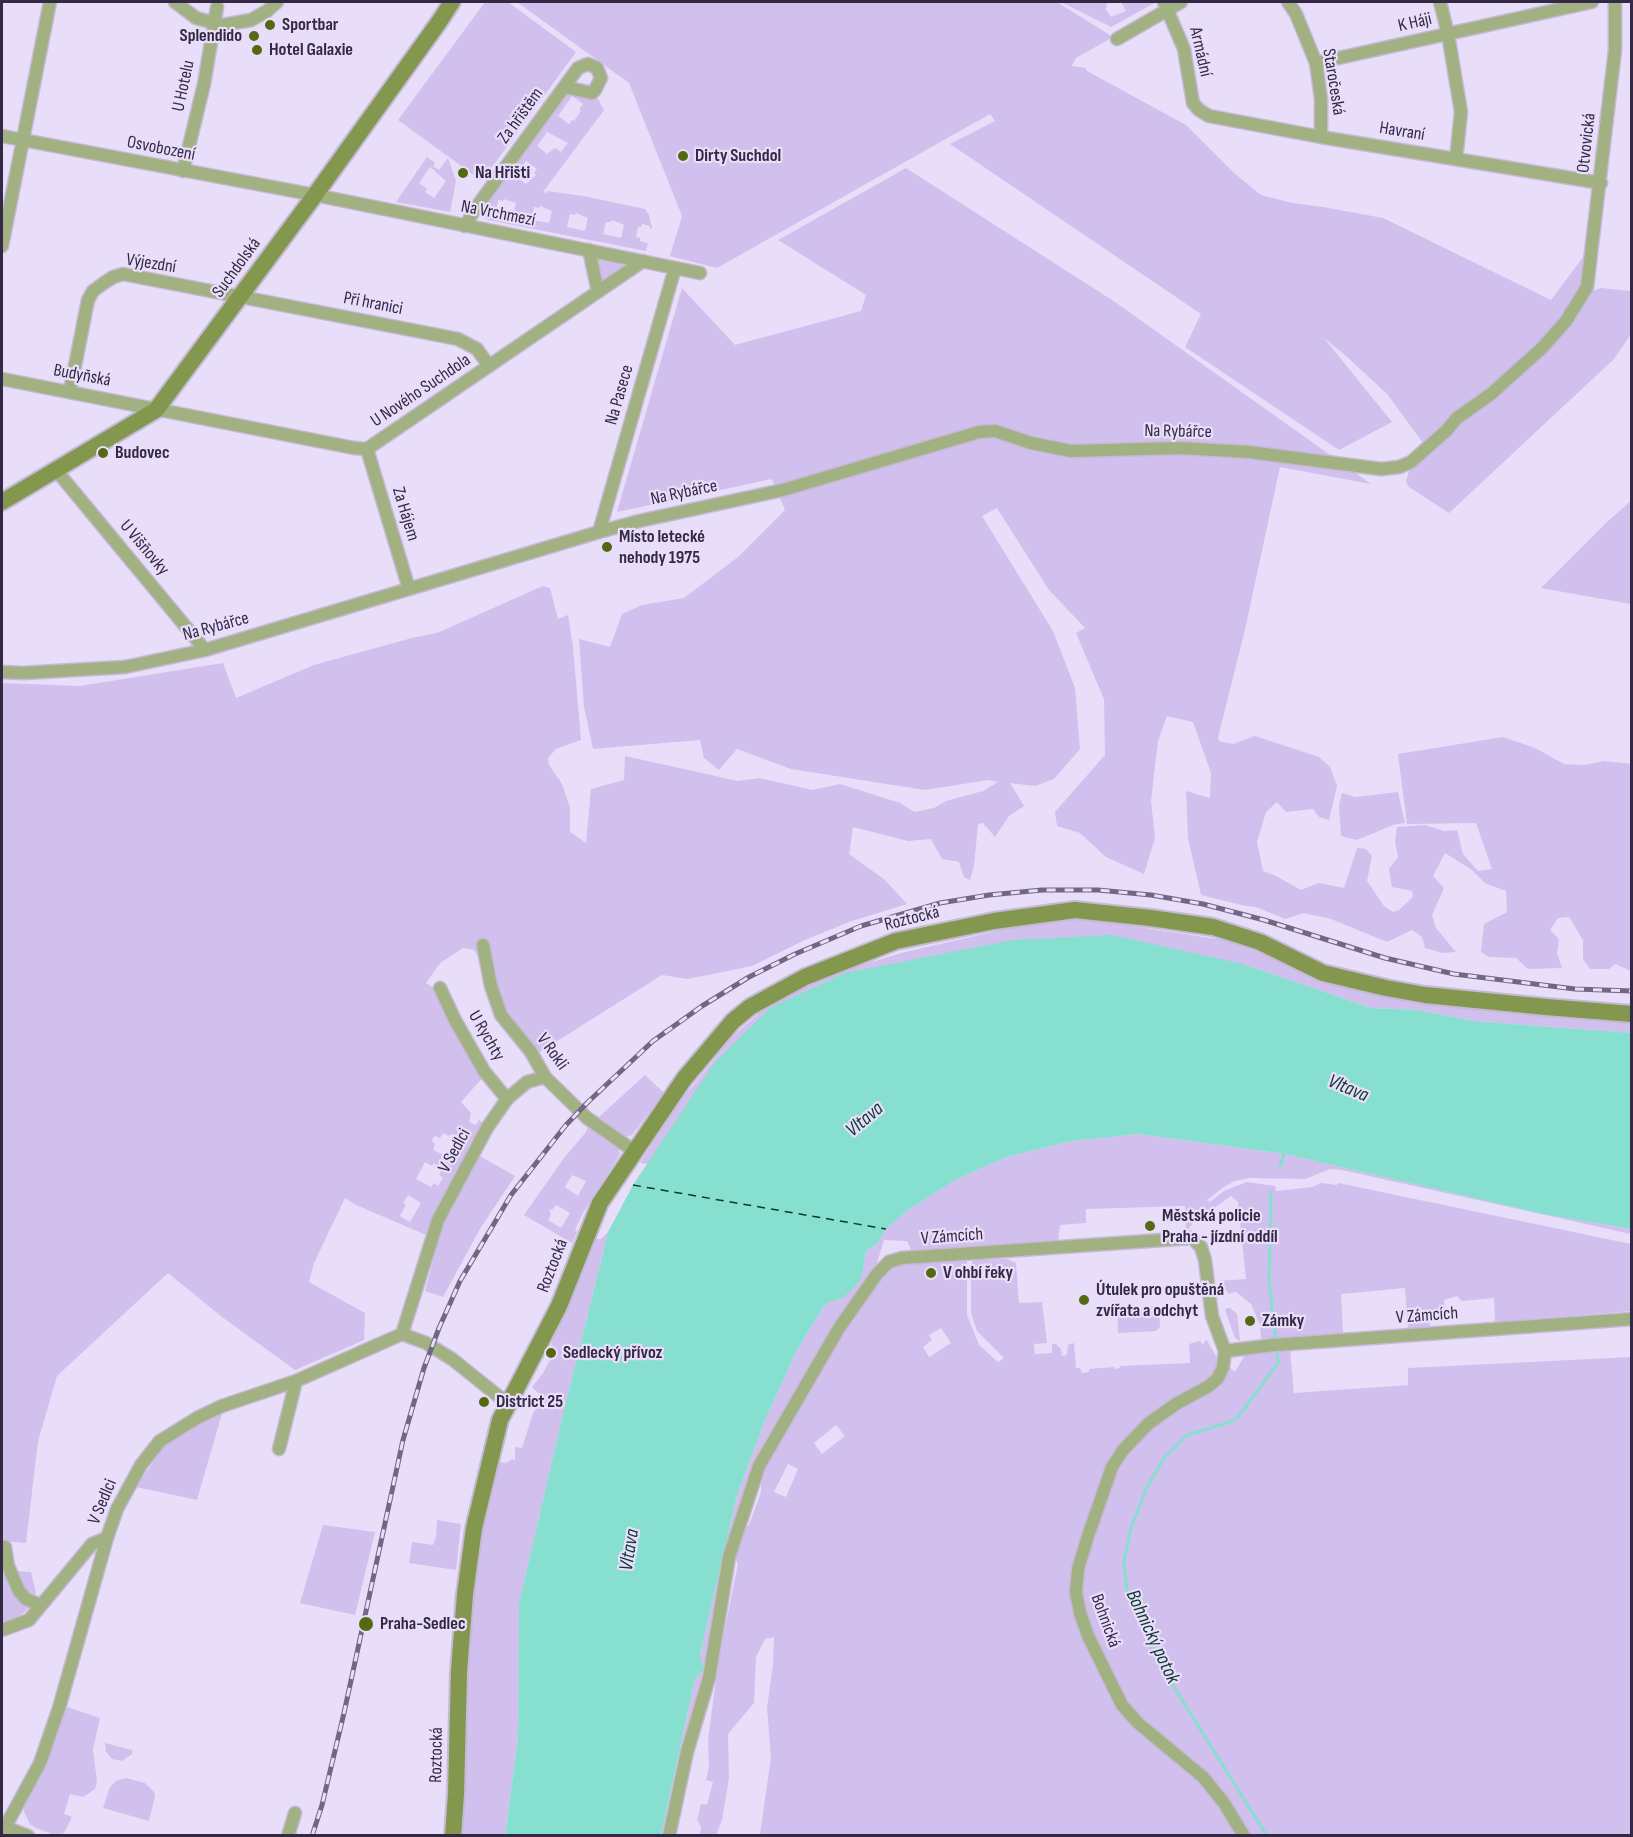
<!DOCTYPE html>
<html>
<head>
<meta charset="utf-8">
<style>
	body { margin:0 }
	#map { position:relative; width:1633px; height:1837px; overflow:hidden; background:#e8defa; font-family:"Sofia Sans Condensed",sans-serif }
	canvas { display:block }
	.frame { position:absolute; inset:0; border:3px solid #342944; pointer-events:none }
</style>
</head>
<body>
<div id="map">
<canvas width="1633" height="1837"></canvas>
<div class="frame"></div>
</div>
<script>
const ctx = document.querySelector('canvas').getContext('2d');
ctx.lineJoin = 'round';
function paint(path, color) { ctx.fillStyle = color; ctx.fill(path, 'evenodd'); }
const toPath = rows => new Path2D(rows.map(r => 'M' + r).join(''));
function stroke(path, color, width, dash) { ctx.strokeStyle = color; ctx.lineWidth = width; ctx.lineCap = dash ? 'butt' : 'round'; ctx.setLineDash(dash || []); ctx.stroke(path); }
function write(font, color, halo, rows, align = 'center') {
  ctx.font = font + ' "Sofia Sans Condensed",sans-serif'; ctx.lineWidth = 4.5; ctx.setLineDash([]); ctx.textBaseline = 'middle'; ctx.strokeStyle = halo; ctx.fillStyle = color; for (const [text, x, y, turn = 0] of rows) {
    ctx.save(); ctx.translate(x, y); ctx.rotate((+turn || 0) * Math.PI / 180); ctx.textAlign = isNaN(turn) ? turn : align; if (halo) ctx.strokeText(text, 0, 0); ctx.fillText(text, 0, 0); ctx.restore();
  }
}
paint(toPath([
	[485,2,508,2,576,52,482,181,398,120],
	[517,2,1057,2,1113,37,1076,58,1072,66,1086,68,1087,71,1186,125,1234,173,1261,195,1292,203,1323,207,1383,218,1551,300,1586,253,1587,287,1566,321,1426,447,1387,394,1346,356,1324,338,1392,422,1339,450,1185,347,1201,314,950,144,995,121,990,114,717,268,670,256,682,216,629,83],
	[1061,2,1111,2,1106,4,1107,7,1105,8,1111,17,1126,11,1121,2,1156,2,1111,27],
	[569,94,588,99,597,97,604,110,543,192,546,193,548,191,583,196,645,209,649,215,652,228,650,229,650,226,642,224,641,227,638,227,636,237,640,238,640,241,648,243,646,251,488,220,482,217,481,211,564,96],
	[572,96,583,104,579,109,581,111,574,121,572,120,569,124,558,116],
	[547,132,568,143,561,152,555,148,547,154,537,146],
	[526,161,537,169,534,173,536,175,526,184,515,176],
	[504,199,516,203,513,216,496,213,498,200,503,201],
	[540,206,552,211,549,223,532,220,534,207,539,208],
	[576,213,588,218,585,231,567,227,570,214,575,215],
	[612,220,624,225,621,238,603,234,606,222,611,222],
	[427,157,435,163,433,166,439,170,448,158,456,181,450,212,396,202],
	[430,167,446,181,434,198,425,192,427,189,419,183],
	[906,168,1115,302,1371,484,1280,467,1244,634,1218,738,1219,741,1233,744,1255,736,1319,757,1330,767,1337,786,1329,820,1319,817,1313,809,1286,812,1277,802,1266,812,1257,842,1263,871,1276,876,1301,890,1319,883,1344,888,1357,848,1366,849,1372,856,1367,881,1384,906,1393,912,1399,910,1413,897,1412,891,1392,887,1389,869,1398,857,1395,841,1397,827,1425,825,1444,831,1457,830,1463,854,1478,871,1492,869,1476,823,1407,824,1398,754,1503,737,1535,748,1564,764,1584,765,1604,761,1631,764,1631,971,1615,964,1609,969,1590,969,1583,959,1583,940,1569,917,1558,918,1550,930,1559,939,1557,953,1562,968,1528,969,1516,958,1489,957,1481,952,1484,924,1507,912,1506,891,1485,883,1472,870,1445,853,1433,876,1444,888,1432,915,1436,928,1456,952,1443,953,1425,948,1422,937,1412,930,1387,942,1331,919,1304,913,1285,919,1256,907,1246,906,1201,895,1188,838,1186,791,1210,798,1211,773,1193,722,1167,716,1158,741,1151,801,1155,838,1144,874,1106,857,1080,833,1057,826,1055,812,1105,755,1104,699,1076,633,1085,628,1049,590,997,508,982,516,1053,631,1075,688,1080,749,1054,779,1035,786,1010,783,1024,806,1009,816,995,837,983,823,978,824,974,866,970,880,964,877,959,862,942,859,931,839,908,841,853,827,849,854,885,880,907,904,852,921,807,939,752,966,688,979,662,975,535,1055,499,1005,493,981,474,950,463,948,440,963,426,983,437,990,485,1075,461,1102,471,1113,469,1122,476,1125,479,1120,483,1123,431,1219,426,1235,356,1205,345,1198,314,1263,309,1282,365,1313,364,1340,295,1370,222,1317,168,1273,57,1376,38,1441,26,1543,2,1541,2,683,80,686,223,663,236,698,314,665,412,638,437,633,543,586,550,588,558,619,568,615,573,647,581,740,556,749,548,758,549,765,562,784,570,807,570,832,586,843,591,789,624,780,625,756,738,781,760,778,812,790,840,784,900,803,914,812,934,808,946,801,983,791,998,782,988,780,925,790,791,769,737,749,719,770,704,758,700,740,593,749,584,707,579,639,610,647,622,614,642,605,684,598,738,557,785,510,772,479,617,512,682,288,735,345,861,311,866,295,778,240],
	[443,1133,449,1136,451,1134,459,1139,455,1146,459,1148,456,1154,451,1152,448,1157,433,1150,435,1144,432,1141,433,1138,435,1136,440,1138],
	[425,1162,432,1166,434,1163,436,1165,435,1167,441,1171,439,1175,443,1178,438,1186,434,1183,431,1187,416,1179],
	[408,1195,421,1203,410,1222,400,1216,406,1205,403,1203],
	[597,259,626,264,606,280,603,280,600,278],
	[1601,288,1631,291,1631,334,1614,359,1449,513,1409,487,1406,482,1411,462,1518,376,1587,293],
	[1631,501,1631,604,1541,588,1607,522],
	[1398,792,1405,823,1393,825,1357,840,1341,836,1339,806,1342,793,1355,797],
	[1065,919,1107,922,1223,940,1284,961,1424,1002,1545,1015,1631,1022,1631,1033,1473,1021,1418,1010,1371,1008,1243,964,649,1164,640,1163,678,1104,735,1034,769,1005,834,973,905,952,1010,928],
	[645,1075,664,1093,632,1135,625,1137,599,1117],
	[589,1124,618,1148,620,1154,584,1211,575,1230,577,1232,572,1243,524,1215,564,1158,586,1132],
	[572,1175,586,1181,578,1196,565,1187],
	[556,1205,570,1213,561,1228,548,1220,551,1214,549,1210,553,1209],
	[1139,1134,1285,1154,1543,1214,1631,1229,1631,1234,1342,1170,1330,1169,1305,1179,1249,1178,1235,1181,1224,1187,1207,1200,1210,1202,1224,1191,1247,1182,1275,1186,1276,1191,1312,1187,1321,1183,1337,1185,1338,1183,1631,1244,1631,1311,1495,1322,1494,1298,1462,1301,1457,1296,1444,1300,1445,1311,1429,1312,1430,1327,1408,1329,1405,1288,1341,1294,1343,1333,1261,1339,1260,1325,1251,1304,1236,1292,1229,1294,1218,1281,1246,1279,1238,1202,1231,1196,1203,1216,1204,1218,1195,1220,1186,1232,1185,1206,1086,1209,1086,1223,1060,1225,1058,1242,913,1254,907,1241,884,1240,876,1266,840,1323,757,1464,666,1835,661,1836,695,1679,704,1670,700,1655,737,1495,765,1420,796,1352,825,1304,843,1298,863,1271,866,1251,878,1243,886,1229,908,1210,957,1179,1007,1157,1071,1141],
	[478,1155,515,1176,480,1229,443,1297,425,1291,442,1227],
	[608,1232,563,1414,519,1603,518,1737,505,1835,460,1836,465,1683,473,1588,481,1534,498,1462,506,1463,512,1459,515,1460,515,1447,522,1448,533,1413,543,1397,532,1387,543,1373,553,1354,550,1351,555,1328,592,1239,601,1239],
	[964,1258,967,1260,967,1315,979,1345,998,1362,1004,1358,977,1331,971,1313,971,1266,973,1260,1008,1259,1016,1263,1019,1303,1042,1302,1047,1343,1034,1344,1035,1354,1052,1353,1052,1344,1056,1344,1061,1349,1062,1356,1067,1355,1068,1345,1074,1343,1076,1368,1080,1368,1082,1373,1089,1372,1089,1369,1114,1367,1115,1369,1120,1368,1120,1366,1190,1363,1189,1344,1200,1341,1203,1345,1206,1339,1216,1356,1235,1372,1246,1353,1290,1349,1294,1393,1408,1385,1408,1368,1631,1357,1631,1835,760,1835,771,1757,767,1708,773,1665,774,1637,765,1639,756,1657,754,1703,728,1734,729,1778,722,1820,716,1835,700,1835,701,1827,697,1820,701,1804,707,1805,713,1782,706,1780,709,1767,708,1740,719,1657,738,1564,734,1557,745,1527,749,1525,761,1492,761,1475,820,1364,878,1279,892,1266,901,1261],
	[941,1328,951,1343,929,1357,923,1347,932,1340,929,1335],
	[836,1425,845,1436,822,1454,814,1443],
	[788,1464,798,1469,786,1497,774,1492],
	[1155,1306,1159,1310,1160,1327,1156,1331,1118,1333,1117,1309],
	[1227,1308,1230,1308,1237,1314,1240,1341,1235,1338,1225,1310],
	[223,1410,197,1500,136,1487,164,1446,162,1443],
	[437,1520,461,1524,456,1570,409,1563,412,1542,433,1545,436,1537],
	[323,1525,375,1532,355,1615,300,1603],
	[2,1570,31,1572,36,1593,26,1611,2,1629],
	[67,1707,100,1718,93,1749,97,1782,95,1789,83,1797,70,1794,64,1814,72,1817,64,1833,55,1835,36,1828,30,1824,24,1812,24,1804,52,1750],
	[105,1743,132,1750,132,1754,122,1761,112,1759,106,1752],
	[126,1778,145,1783,154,1792,155,1796,149,1821,103,1808,110,1787,116,1781]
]), '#d1bfee');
paint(toPath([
	[1112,935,1243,964,1371,1008,1418,1010,1473,1021,1631,1033,1631,1229,1543,1214,1285,1154,1139,1134,1071,1141,1007,1157,957,1179,908,1210,886,1229,878,1243,866,1251,863,1271,859,1282,843,1298,825,1304,796,1352,765,1420,737,1495,700,1655,704,1670,695,1679,661,1835,505,1836,518,1737,519,1603,563,1414,608,1232,633,1185,715,1062,770,1008,845,973,1013,940]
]), '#87dfd0');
stroke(toPath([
	[1280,1166,1285,1151],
	[1271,1192,1269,1281,1276,1342],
	[1267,1836,1162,1668,1127,1592,1124,1561,1131,1528,1147,1487,1164,1458,1187,1435,1227,1423,1238,1417,1278,1363,1277,1349]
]), '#87dfd0', 3);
stroke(toPath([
	[633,1185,886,1229]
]), '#0d3832', 1.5, [8, 6]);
const street = toPath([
	[175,2,196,18,223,25,251,20,267,11,277,2],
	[1164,2,1184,49,1193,103,1199,110,1209,116,1321,137,1601,183],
	[1288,2,1296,14,1316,63,1321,99,1321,137],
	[1440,2,1448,34,1461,112,1456,159],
	[1117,39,1181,2],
	[1316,63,1592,2],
	[2,136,315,195,700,273],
	[183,171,204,84,217,7],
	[465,226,475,209,578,68,588,64,597,68,601,78,595,90,592,93,565,87],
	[2,246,50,2],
	[589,250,598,292],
	[2,379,354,448,367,449,643,261],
	[70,391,88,300,93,291,104,283,113,277,123,274,458,339,477,349,489,366],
	[367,449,409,589],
	[56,470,205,650],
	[599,532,675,268],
	[2,672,23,673,125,667,205,650,599,532,639,521,783,490,979,432,995,431,1031,443,1071,451,1180,448,1249,452,1381,469,1399,467,1411,462,1446,431,1457,418,1491,394,1542,348,1566,321,1587,287,1615,50,1615,2],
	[483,945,491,986,501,1015,531,1052,545,1077,587,1118,634,1151],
	[440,988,455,1020,484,1071,507,1099],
	[402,1334,426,1343,452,1359,507,1403],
	[1225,1351,1274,1345,1632,1319],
	[279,1449,296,1381],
	[5,1547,8,1566,19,1591,26,1599,40,1605],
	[2,1630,29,1620,92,1544,107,1538],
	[5,1827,28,1836],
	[2,1833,40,1763,59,1708,107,1538,117,1509,141,1465,160,1441,197,1418,222,1406,296,1381,402,1334,438,1220,487,1128,507,1099,527,1082,545,1077],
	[288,1836,295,1813],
	[669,1836,687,1752,709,1678,729,1557,759,1466,839,1328,877,1274,889,1262,902,1258,1192,1238,1201,1247,1205,1260,1212,1316,1225,1351,1223,1367,1218,1378,1209,1386,1176,1404,1149,1423,1123,1450,1112,1467,1088,1536,1078,1569,1076,1592,1080,1613,1088,1636,1122,1705,1138,1723,1203,1777,1224,1803,1244,1836]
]);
const secondary = toPath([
	[2,502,156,410,315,195,439,22,452,2],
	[453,1836,456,1794,459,1671,465,1594,474,1528,500,1420,559,1306,600,1203,684,1079,733,1021,750,1007,805,977,896,941,994,921,1075,910,1151,918,1213,927,1260,942,1323,973,1386,988,1425,995,1546,1007,1632,1014]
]);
stroke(street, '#c4bad6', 15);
stroke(secondary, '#c4bad6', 20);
stroke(street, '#a2b182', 12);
stroke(secondary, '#83974f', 16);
const rail = toPath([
	[312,1836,322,1805,344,1713,403,1440,424,1368,439,1328,460,1281,511,1195,566,1125,588,1102,653,1041,702,1006,749,977,795,954,861,926,940,903,989,895,1042,890,1098,890,1151,895,1203,904,1264,920,1385,958,1454,974,1575,989,1632,991]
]);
stroke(rail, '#726782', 5);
stroke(rail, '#e8defa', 3, [9]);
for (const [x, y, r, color] of [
	[270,25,6,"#556814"],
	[254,36,6,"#556814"],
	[257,50,6,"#556814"],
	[683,156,6,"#556814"],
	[463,173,6,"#556814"],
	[103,453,6,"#556814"],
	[607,547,6,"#556814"],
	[1150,1226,6,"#556814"],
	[931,1273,6,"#556814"],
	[1084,1300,6,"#556814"],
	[1250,1321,6,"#556814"],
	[551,1353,6,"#556814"],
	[484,1402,6,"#556814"],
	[366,1624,8,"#556814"]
]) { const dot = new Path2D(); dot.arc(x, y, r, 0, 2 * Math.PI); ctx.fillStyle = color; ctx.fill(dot); stroke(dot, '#e8defa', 2); }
write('18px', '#342944', '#e8defa', [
	["K Háji",1415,23,-13],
	["Armádní",1200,52,77],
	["Staročeská",1333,82,81],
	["U Hotelu",184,86,-78],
	["Za hřištěm",521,116,-54],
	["Havraní",1402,132,9],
	["Otvovická",1587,143,-84],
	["Osvobození",161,149,11],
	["Na Vrchmezí",498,214,11],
	["Výjezdní",151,264,9],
	["Suchdolská",237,268,-54],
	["Při hranici",373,304,11],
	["Budyňská",82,376,11],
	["U Nového Suchdola",421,391,-34],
	["Na Pasece",620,395,-74],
	["Na Rybářce",1178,432,1],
	["Na Rybářce",684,493,-12],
	["Za Hájem",405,514,73],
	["U Višňovky",144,548,50],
	["Na Rybářce",216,627,-15],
	["Roztocká",912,919,-14],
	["U Rychty",486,1036,60],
	["V Rokli",552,1052,54],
	["V Sedlci",455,1151,-61],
	["V Zámcích",952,1237,-4],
	["Roztocká",553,1266,-69],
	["V Zámcích",1427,1316,-4],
	["V Sedlci",103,1502,-67],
	["Bohnická",1105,1621,70],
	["Roztocká",437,1755,-89]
]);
write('bold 18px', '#342944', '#e8defa', [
	["Sportbar",282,25],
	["Splendido",242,36,"right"],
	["Hotel Galaxie",269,50],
	["Dirty Suchdol",695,156],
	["Na Hřišti",475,173],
	["Budovec",115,453],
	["Místo letecké",619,537],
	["nehody 1975",619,558],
	["Městská policie",1162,1216],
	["Praha - jízdní oddíl",1162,1237],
	["V ohbí řeky",943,1273],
	["Útulek pro opuštěná",1096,1290],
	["zvířata a odchyt",1096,1311],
	["Zámky",1262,1321],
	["Sedlecký přívoz",563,1353],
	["District 25",496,1402],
	["Praha-Sedlec",380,1624]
], 'left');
write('italic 20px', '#0d3832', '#e8defa', [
	["Vltava",1348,1089,23],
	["Vltava",865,1120,-40],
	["Vltava",630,1550,-81],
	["Bohnický potok",1152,1637,65]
]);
</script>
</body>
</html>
